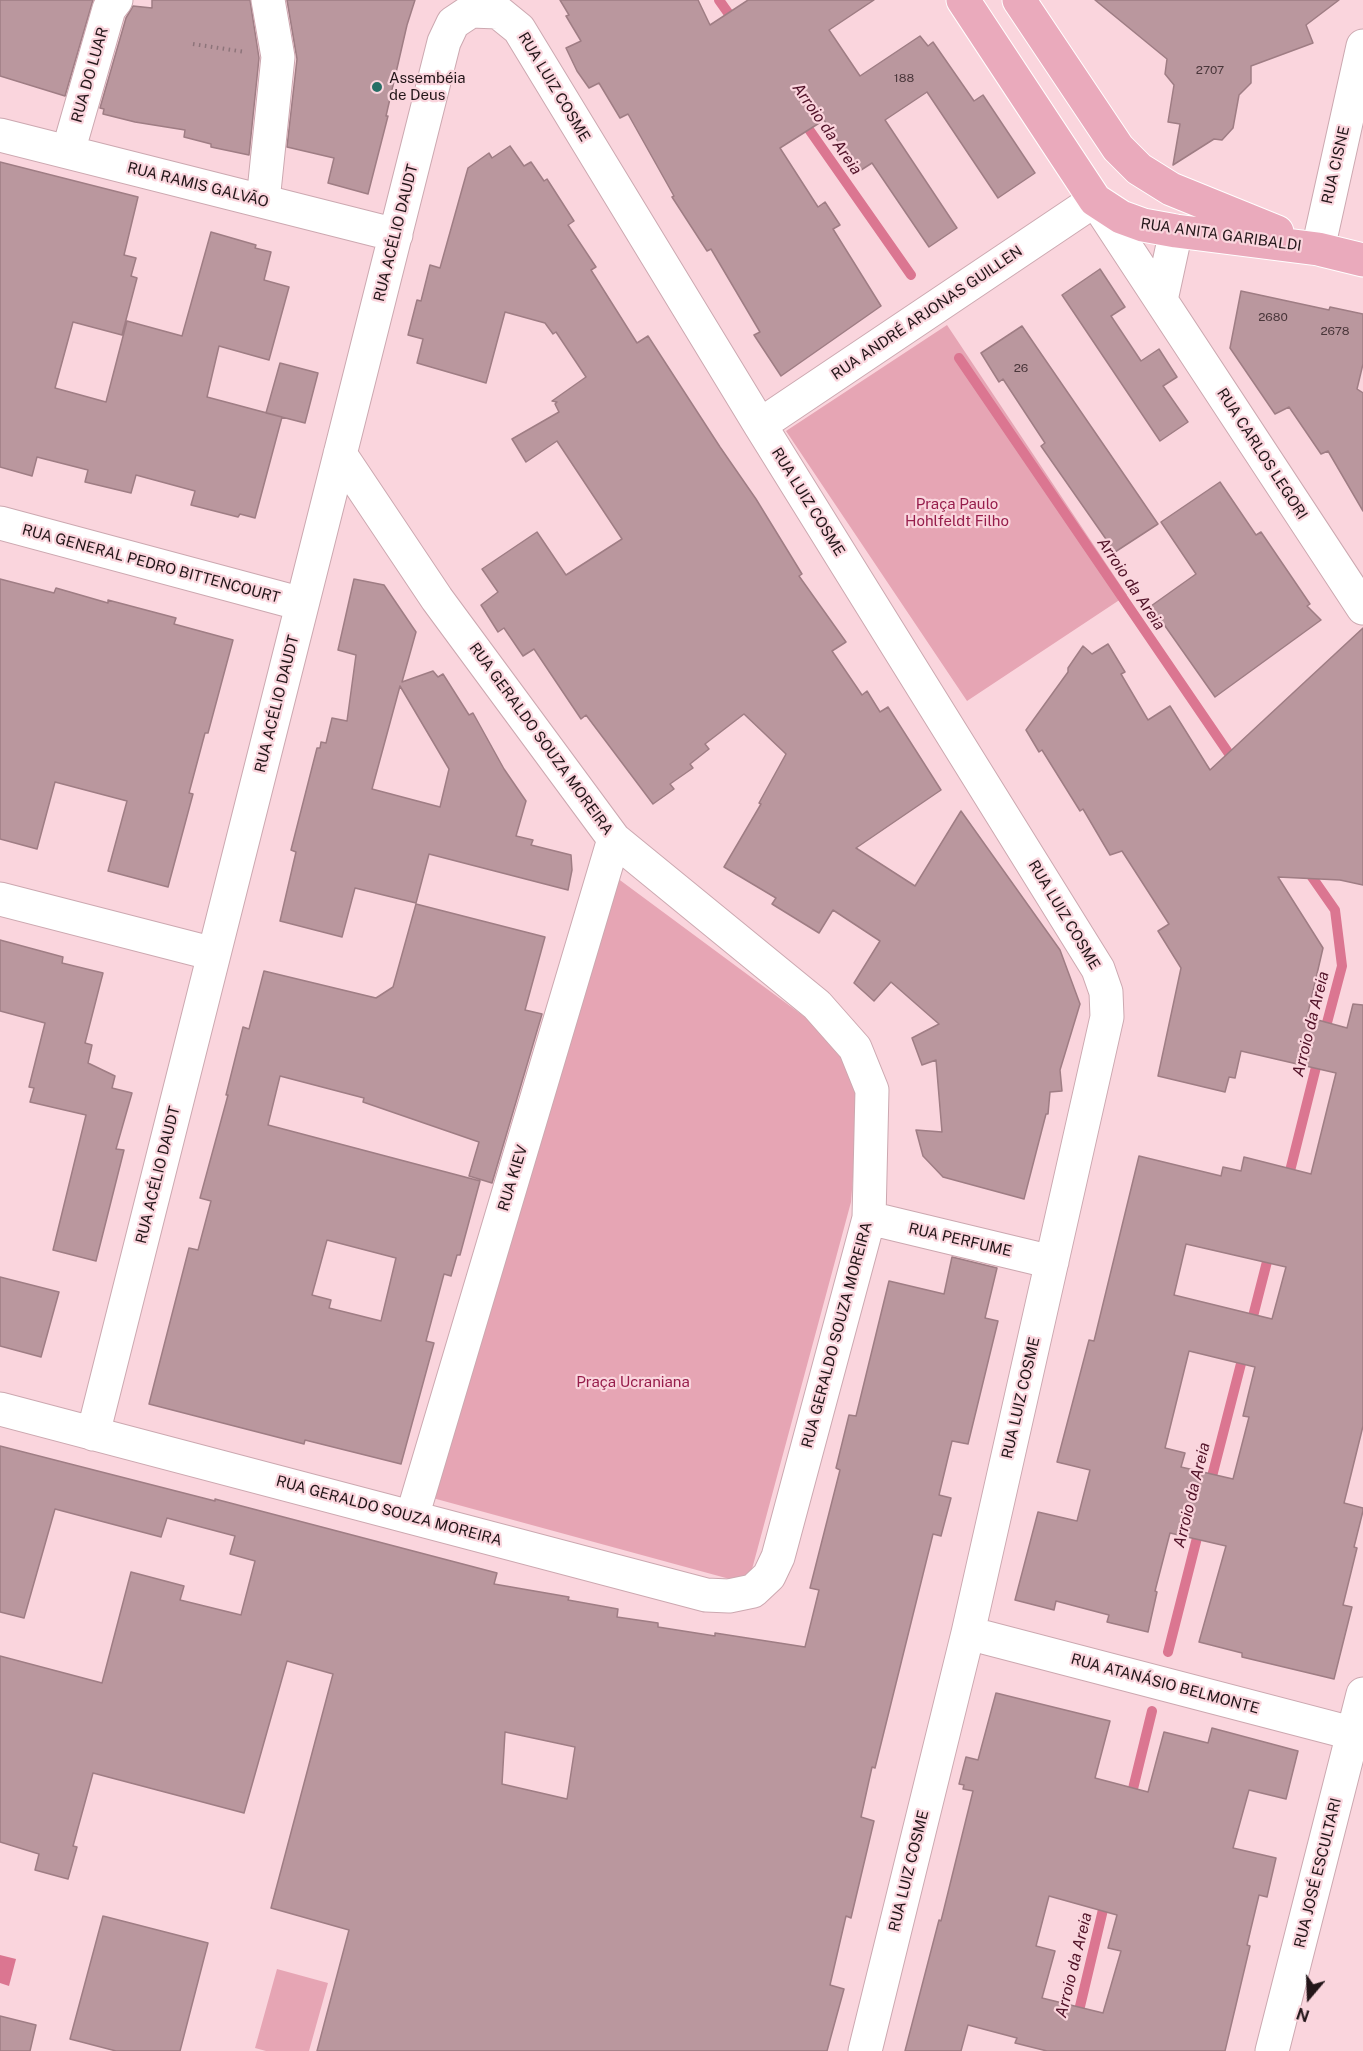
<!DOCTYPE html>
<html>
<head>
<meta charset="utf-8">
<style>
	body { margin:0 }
	#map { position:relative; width:1363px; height:2051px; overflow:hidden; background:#fad5dd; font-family:"Public Sans",sans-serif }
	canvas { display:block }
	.north { position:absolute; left:1279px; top:1967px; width:60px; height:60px; -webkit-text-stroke:4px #fad5dd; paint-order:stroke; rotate:199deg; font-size:16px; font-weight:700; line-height:24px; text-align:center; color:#231619 }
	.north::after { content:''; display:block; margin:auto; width:21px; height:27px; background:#231619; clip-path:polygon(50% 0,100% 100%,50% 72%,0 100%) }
</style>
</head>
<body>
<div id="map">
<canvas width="1363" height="2051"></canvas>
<div class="north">N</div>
</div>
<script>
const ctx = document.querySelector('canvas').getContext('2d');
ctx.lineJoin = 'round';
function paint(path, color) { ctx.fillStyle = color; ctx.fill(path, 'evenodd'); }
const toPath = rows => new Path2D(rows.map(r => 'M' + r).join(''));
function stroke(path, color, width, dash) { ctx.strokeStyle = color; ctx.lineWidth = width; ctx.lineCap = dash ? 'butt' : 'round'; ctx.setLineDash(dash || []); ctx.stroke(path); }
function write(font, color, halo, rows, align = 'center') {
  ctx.font = font + ' "Public Sans",sans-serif'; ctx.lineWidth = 4.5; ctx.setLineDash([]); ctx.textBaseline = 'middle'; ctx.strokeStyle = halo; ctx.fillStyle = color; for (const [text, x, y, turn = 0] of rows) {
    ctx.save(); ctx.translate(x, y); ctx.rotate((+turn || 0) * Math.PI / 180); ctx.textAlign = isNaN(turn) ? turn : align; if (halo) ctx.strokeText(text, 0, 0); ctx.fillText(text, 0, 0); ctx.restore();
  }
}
paint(toPath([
	[947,325,1127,595,967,701,786,431],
	[609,872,817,1026,849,1063,860,1091,851,1202,748,1584,429,1497],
	[277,1969,328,1983,309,2051,266,2051,255,2048]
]), '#e6a5b4');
paint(toPath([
	[0,1955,16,1959,9,1986,0,1983]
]), '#db7691');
stroke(toPath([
	[719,0,736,24],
	[801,118,911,275],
	[959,358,1236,764],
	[1305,867,1335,910,1342,966,1324,1034],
	[1287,1183,1319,1055],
	[1250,1328,1270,1250],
	[1209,1488,1244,1352],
	[1168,1652,1200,1526],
	[1130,1801,1152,1711],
	[1077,2019,1106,1897]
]), '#db7691', 10);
const building = toPath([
	[0,0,93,0,65,96,0,76,0,0],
	[152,0,250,0,259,58,249,155,211,147,211,144,184,137,185,130,135,122,103,114,104,109,100,108,126,18,133,6,152,8,152,0],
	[287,0,415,0,407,25,386,116,388,116,368,194,328,183,334,158,287,147,297,59,287,0],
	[560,0,698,0,710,25,748,0,874,0,829,30,860,76,920,36,928,46,933,42,974,101,983,95,1035,173,998,198,927,92,885,120,957,228,929,247,872,163,858,172,824,120,780,148,818,207,825,202,840,225,833,229,881,306,781,376,754,335,760,332,711,249,707,251,672,197,674,196,628,114,620,118,599,83,589,88,577,71,566,48,581,41,566,16,569,15,560,0],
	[1095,0,1339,0,1306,25,1313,43,1251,66,1251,83,1239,95,1233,128,1222,140,1214,139,1173,165,1180,124,1168,122,1174,85,1165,74,1167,59,1095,0],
	[510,146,524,166,531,162,544,181,547,179,574,221,568,225,596,267,591,270,637,343,648,336,720,447,756,499,802,574,799,576,846,642,832,651,862,695,867,691,880,712,888,707,941,790,856,848,915,886,961,811,1060,950,1080,1004,1060,1070,1062,1091,1050,1092,1048,1114,1046,1114,1024,1199,943,1177,923,1156,916,1130,942,1132,936,1060,922,1065,912,1038,939,1024,891,982,874,1001,854,983,880,941,833,910,819,933,772,904,776,898,724,867,761,804,759,803,786,754,744,714,705,744,709,749,690,764,693,768,670,784,674,789,653,804,586,715,581,719,534,649,523,656,504,628,498,632,481,605,498,592,482,569,537,532,566,575,622,539,557,441,526,462,512,439,559,412,555,404,557,402,552,401,586,377,556,332,553,334,545,323,505,312,486,383,417,363,423,339,408,335,417,300,421,301,430,265,440,268,468,168,489,153,492,158,510,146],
	[0,162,138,197,124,255,136,258,131,276,137,278,122,335,73,322,55,388,106,402,127,321,182,336,211,232,256,245,255,248,271,252,264,280,289,287,269,360,219,346,207,397,282,417,255,518,240,514,238,517,191,505,195,491,136,475,131,493,85,482,88,470,37,457,32,476,0,467,0,162],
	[1100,269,1125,307,1111,316,1141,361,1159,349,1177,377,1163,386,1188,422,1160,441,1062,295,1100,269],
	[1241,291,1329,310,1330,307,1363,314,1363,364,1357,389,1363,393,1363,511,1328,451,1321,454,1289,407,1275,414,1230,348,1241,291],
	[1022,326,1158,524,1115,552,1041,446,1045,443,1003,379,999,382,981,353,1022,326],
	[280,363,318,373,305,423,266,413,280,363],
	[1220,482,1256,535,1261,532,1310,604,1307,606,1321,620,1215,697,1151,606,1196,574,1161,522,1220,482],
	[0,579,54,593,56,588,108,603,108,600,176,618,174,624,233,640,208,733,205,733,189,793,193,794,168,887,108,871,127,801,55,782,37,849,0,839,0,579],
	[354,579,384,585,416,632,402,682,433,671,438,677,443,674,469,715,473,713,504,769,526,801,516,836,533,840,531,845,571,855,572,870,568,890,429,854,416,903,355,888,342,937,280,921,296,852,291,850,317,748,320,748,321,742,326,743,332,718,347,721,356,655,338,650,354,579],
	[400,686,449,769,440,807,372,789,400,686],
	[1363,628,1363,885,1340,880,1278,877,1323,948,1307,1017,1347,1028,1353,1004,1363,1005,1363,1426,1344,1503,1363,1508,1363,1511,1354,1547,1357,1548,1343,1605,1352,1607,1334,1679,1242,1657,1242,1653,1199,1642,1226,1546,1170,1533,1155,1591,1157,1592,1148,1632,1107,1622,1109,1615,1056,1601,1054,1610,1015,1600,1038,1512,1077,1521,1090,1470,1057,1462,1089,1340,1094,1341,1139,1156,1221,1176,1223,1167,1241,1171,1244,1157,1311,1174,1336,1073,1241,1051,1235,1078,1229,1077,1225,1092,1158,1076,1181,968,1158,931,1169,924,1122,851,1110,855,1083,809,1080,811,1042,750,1039,752,1026,730,1068,672,1068,668,1083,646,1092,654,1108,644,1125,672,1121,674,1148,720,1170,706,1210,770,1363,628],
	[1186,1244,1286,1267,1272,1319,1174,1295,1186,1244],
	[1189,1351,1255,1367,1243,1416,1249,1417,1233,1479,1181,1467,1185,1453,1165,1448,1189,1351],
	[416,904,545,937,525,1010,542,1014,492,1183,469,1176,479,1142,363,1102,364,1098,280,1076,268,1125,480,1181,460,1255,457,1255,451,1276,444,1274,426,1341,434,1343,401,1464,305,1440,304,1444,149,1404,189,1248,198,1250,211,1201,200,1198,228,1095,226,1095,243,1027,249,1029,264,971,376,998,393,987,416,904],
	[327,1240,396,1258,381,1321,329,1308,331,1300,312,1295,327,1240],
	[0,940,63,957,62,963,103,973,85,1043,92,1045,88,1063,115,1076,112,1088,132,1093,116,1149,124,1150,96,1261,53,1250,86,1115,30,1102,34,1088,29,1087,45,1023,0,1011,0,940],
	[952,1257,997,1268,985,1318,998,1321,968,1444,952,1441,939,1495,951,1498,941,1536,933,1534,875,1768,872,1767,861,1817,874,1821,851,1918,846,1916,830,1985,844,1989,827,2051,317,2051,349,1930,271,1908,333,1674,287,1661,244,1813,93,1773,73,1846,77,1847,68,1879,35,1870,39,1854,0,1842,0,1656,102,1683,131,1572,184,1586,180,1600,241,1615,255,1561,230,1554,235,1536,167,1518,161,1537,55,1509,24,1618,0,1612,0,1446,215,1501,215,1499,497,1573,494,1584,569,1597,568,1600,618,1609,617,1617,658,1623,658,1627,715,1636,715,1633,805,1647,819,1590,810,1588,840,1470,836,1468,849,1415,856,1416,889,1281,944,1294,952,1257],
	[505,1732,575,1747,567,1799,502,1784,505,1732],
	[0,1277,59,1292,41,1357,0,1346,0,1277],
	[996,1693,1110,1721,1095,1778,1148,1792,1164,1732,1208,1743,1212,1728,1298,1751,1286,1799,1249,1790,1233,1848,1276,1858,1267,1897,1259,1895,1247,1945,1250,1946,1225,2051,1047,2051,1015,2043,1017,2038,968,2025,961,2051,905,2051,939,1920,941,1921,973,1791,963,1789,964,1785,959,1784,966,1757,978,1760,996,1693],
	[1049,1896,1117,1915,1108,1948,1121,1951,1103,2013,1042,1998,1055,1951,1036,1946,1049,1896],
	[103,1916,208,1943,180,2051,116,2051,70,2039,103,1916],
	[0,2016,36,2025,30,2051,0,2051,0,2016]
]);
paint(building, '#ba979e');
stroke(building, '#9f7d84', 1.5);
const minor = toPath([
	[0,135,396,235],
	[68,152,109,9,116,0],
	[263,201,278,57,268,0],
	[1318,249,1363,46],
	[1161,300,1176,231],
	[760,425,1095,200,1363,608],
	[0,523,302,604],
	[0,899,214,954],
	[869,1218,1052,1262],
	[0,1409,706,1595,729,1596,753,1591,769,1576,778,1557,869,1218,872,1090,855,1048,817,1005,614,839,437,599,340,454],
	[93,1434,444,42,453,23,471,11,498,12,519,29,760,425,1098,969,1106,992,1107,1017,968,1633,865,2051],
	[412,1517,614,839],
	[968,1633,1363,1736],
	[1272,2051,1363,1694]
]);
const major = toPath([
	[963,0,1095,200,1121,217,1143,225,1176,231,1318,249,1363,260],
	[1019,0,1118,148,1139,169,1171,189,1277,232]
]);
stroke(minor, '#cca8b0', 35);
stroke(major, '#fff', 35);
stroke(toPath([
	[193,44,245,52]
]), '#8d747a', 4, [1.5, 4.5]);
stroke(minor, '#fff', 33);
stroke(major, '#eaaabc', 33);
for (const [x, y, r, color] of [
	[377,87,6,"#276f66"]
]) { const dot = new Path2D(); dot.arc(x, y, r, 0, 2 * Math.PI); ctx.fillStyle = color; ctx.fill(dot); stroke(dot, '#fad5dd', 2); }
write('12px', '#49363a', null, [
	["2707",1210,70],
	["188",904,78],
	["2680",1273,317],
	["2678",1335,331],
	["26",1021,368]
]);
write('15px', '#231619', '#fad5dd', [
	["RUA DO LUAR",90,75,-74],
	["RUA LUIZ COSME",554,87,59],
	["RUA CISNE",1336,165,-77],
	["RUA RAMIS GALVÃO",198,185,14],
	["RUA ACÉLIO DAUDT",396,233,-76],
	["RUA ANITA GARIBALDI",1221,235,8],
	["RUA ANDRÉ ARJONAS GUILLEN",927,313,-34],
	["RUA CARLOS LEGORI",1262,454,57],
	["RUA LUIZ COSME",808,502,58],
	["RUA GENERAL PEDRO BITTENCOURT",151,564,15],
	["RUA ACÉLIO DAUDT",277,704,-76],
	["RUA GERALDO SOUZA MOREIRA",541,739,54],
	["RUA LUIZ COSME",1064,915,59],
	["RUA ACÉLIO DAUDT",158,1175,-76],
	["RUA KIEV",513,1178,-73],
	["RUA PERFUME",960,1240,13],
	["RUA GERALDO SOUZA MOREIRA",837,1335,-75],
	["RUA LUIZ COSME",1021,1398,-77],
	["RUA GERALDO SOUZA MOREIRA",389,1511,15],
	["RUA ATANÁSIO BELMONTE",1165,1684,15],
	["RUA LUIZ COSME",909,1871,-76],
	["RUA JOSÉ ESCULTARI",1318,1873,-76]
]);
write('15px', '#231619', '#fad5dd', [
	["Assembéia",389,78],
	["de Deus",389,95]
], 'left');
write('15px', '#961d4b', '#fad5dd', [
	["Praça Paulo",957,504],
	["Hohlfeldt Filho",957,521],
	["Praça Ucraniana",633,1382]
]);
write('italic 16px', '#501127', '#fad5dd', [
	["Arroio da Areia",827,129,55],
	["Arroio da Areia",1131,584,56],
	["Arroio da Areia",1311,1024,-76],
	["Arroio da Areia",1192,1495,-76],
	["Arroio da Areia",1074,1965,-76]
]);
</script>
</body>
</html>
